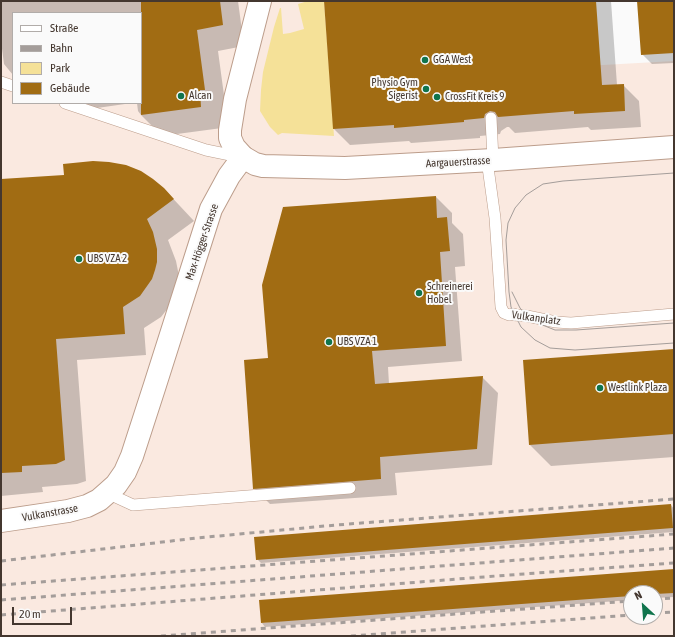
<!DOCTYPE html>
<html>
<head>
<meta charset="utf-8">
<style>
	body { margin:0 }
	#map { position:relative; width:675px; height:637px; overflow:hidden; background:#fafafa; font-family:"Asap Condensed",sans-serif }
	canvas { display:block }
	.frame { position:absolute; inset:0; border:2px solid #44372f; pointer-events:none }
	.legend { position:absolute; left:12px; top:12px; width:130px; height:92px; box-sizing:border-box; background:#fafafa; border:1px solid #b1aca9; margin:0; padding:5px 7px; list-style:none; font-size:12px; color:#44372f }
	.legend li { display:flex; align-items:center; gap:8px; height:20px }
	.legend b { width:20px; border:1px solid #b1aca9 }
	.north { position:absolute; left:623px; top:585px; width:40px; height:40px; box-sizing:border-box; background:#fafafa; border:1px solid #b1aca9; border-radius:50%; rotate:334deg; font-size:11px; font-weight:700; line-height:16px; text-align:center; color:#44372f }
	.north::after { content:''; display:block; margin:auto; width:14px; height:18px; background:#10744c; clip-path:polygon(50% 0,100% 100%,50% 72%,0 100%) }
	.scale { position:absolute; left:12px; top:607px; width:60px; height:18px; box-sizing:border-box; border:2px solid #44372f; border-top:0; padding-left:5px; font-size:12px; line-height:14px; white-space:nowrap; color:#44372f; -webkit-text-stroke:3px #fafafa; paint-order:stroke }
</style>
</head>
<body>
<div id="map">
<canvas width="675" height="637"></canvas>
<div class="frame"></div>
<ul class="legend">
<li><b style="height:5px;background:#fff"></b>Straße</li>
<li><b style="height:5px;background:#a49d9a"></b>Bahn</li>
<li><b style="height:11px;background:#f5e198"></b>Park</li>
<li><b style="height:11px;background:#a16c13"></b>Gebäude</li>
</ul>
<div class="north">N</div>
<div class="scale">20 m</div>
</div>
<script>
const ctx = document.querySelector('canvas').getContext('2d');
ctx.lineJoin = 'round';
function paint(path, color) { ctx.fillStyle = color; ctx.fill(path, 'evenodd'); }
const toPath = rows => new Path2D(rows.map(r => 'M' + r).join(''));
function stroke(path, color, width, dash) { ctx.strokeStyle = color; ctx.lineWidth = width; ctx.lineCap = dash ? 'butt' : 'round'; ctx.setLineDash(dash || []); ctx.stroke(path); }
function write(font, color, halo, rows, align = 'center') {
  ctx.font = font + ' "Asap Condensed",sans-serif'; ctx.lineWidth = 4; ctx.setLineDash([]); ctx.textBaseline = 'middle'; ctx.strokeStyle = halo; ctx.fillStyle = color; for (const [text, x, y, turn = 0] of rows) {
    ctx.save(); ctx.translate(x, y); ctx.rotate((+turn || 0) * Math.PI / 180); ctx.textAlign = isNaN(turn) ? turn : align; if (halo) ctx.strokeText(text, 0, 0); ctx.fillText(text, 0, 0); ctx.restore();
  }
}
paint(toPath([
	[1,1,542,1,549,68,674,61,674,636,1,636],
	[13,13,141,13,141,103,13,103],
	[631,593,655,593,655,617,631,617]
]), '#fae9e0');
paint(toPath([
	[308,1,324,1,334,136,282,133,278,135,270,127,260,111,261,90,263,72,274,27,280,8,281,8,283,34,290,33,304,29,298,4]
]), '#f5e198');
paint(toPath([
	[1,1,238,1,244,46,218,51,226,110,221,111,222,128,162,136,141,115,138,111,137,103,141,103,141,13,13,13,13,75,4,64,1,41],
	[334,1,611,1,617,85,623,85,639,101,641,127,591,130,588,127,515,133,509,127,507,127,501,131,500,134,480,136,480,138,411,143,409,141,350,145,334,129,325,2],
	[638,1,674,1,674,72,674,63,652,64,642,54],
	[77,103,132,103,83,110],
	[1,180,164,189,194,221,168,240,176,261,178,271,178,284,172,300,168,308,161,317,144,328,146,355,77,360,86,481,77,484,42,487,43,492,1,496],
	[436,197,452,213,452,223,463,234,465,266,455,267,462,361,388,367,389,384,482,377,498,393,492,465,395,473,397,495,270,504,254,488,269,359],
	[674,350,674,457,551,466,530,445,524,361],
	[671,505,674,509,674,532,261,563,257,559],
	[674,570,674,597,655,598,655,593,631,593,631,600,265,627,262,623]
]), '#0003');
paint(toPath([
	[141,1,220,1,223,25,197,30,205,90,200,90,201,107,141,115],
	[324,1,596,1,602,85,624,84,625,111,574,114,574,111,498,117,495,112,490,111,485,114,484,118,464,120,464,122,394,128,394,125,333,129],
	[637,1,674,1,674,53,641,55],
	[93,161,109,162,126,165,141,171,153,179,164,188,174,199,147,219,153,232,157,249,157,262,155,270,152,279,140,296,123,307,125,334,56,339,65,460,56,464,22,466,22,472,1,473,1,179,64,175,63,164],
	[436,196,437,218,447,217,450,251,440,252,446,346,372,351,375,384,483,376,477,449,380,457,381,479,253,489,244,360,268,358,262,285,283,207],
	[674,349,674,434,529,445,523,360],
	[671,504,673,528,256,560,254,537],
	[674,569,674,593,655,594,655,593,631,593,631,596,261,623,259,600]
]), '#a16c13');
const service = toPath([
	[1,82,13,86],
	[65,103,206,150,240,157],
	[491,118,493,160],
	[487,160,495,218,501,307,504,313,509,315,514,314,514,315,527,316,556,322,571,323,674,314],
	[107,493,133,505,350,488]
]);
const minor = toPath([
	[1,521,68,511,87,506,99,500,107,493,116,485,125,472,132,456,155,385,211,209,229,176,243,157]
]);
const secondary = toPath([
	[260,1,235,99,230,130,230,138,234,147,243,157,255,164,263,166,345,168,493,160,674,147]
]);
stroke(service, '#bc9d8b', 12);
stroke(minor, '#bc9d8b', 24);
stroke(secondary, '#bc9d8b', 24);
stroke(service, '#fff', 11);
stroke(minor, '#fff', 22);
stroke(secondary, '#fff', 22);
stroke(toPath([
	[674,173,563,181,543,184,526,195,515,208,508,223,506,240,509,292,511,307,521,327,535,340,550,348,575,350,674,343],
	[512,292,520,308,527,316,535,322,555,330,576,330,674,323]
]), '#a49d9a', 1);
stroke(toPath([
	[1,561,197,538,336,525,674,499],
	[1,585,674,534],
	[655,599,674,598],
	[1,600,674,548],
	[655,613,674,612],
	[1,615,496,576,674,563],
	[161,636,631,601],
	[351,636,631,615]
]), '#a49d9a', 3, [5, 5]);
for (const [x, y, r, color] of [
	[425,60,4,"#10744c"],
	[426,89,4,"#10744c"],
	[181,96,4,"#10744c"],
	[437,97,4,"#10744c"],
	[79,259,4,"#10744c"],
	[419,293,4,"#10744c"],
	[329,342,4,"#10744c"],
	[600,388,4,"#10744c"]
]) { const dot = new Path2D(); dot.arc(x, y, r, 0, 2 * Math.PI); ctx.fillStyle = color; ctx.fill(dot); stroke(dot, '#fafafa', 1.5); }
write('11px', '#44372f', '#fafafa', [
	["GGA West",433,60],
	["Physio Gym",418,83,"right"],
	["Sigerist",418,96,"right"],
	["Alcan",189,96],
	["CrossFit Kreis 9",445,97],
	["UBS VZA 2",87,259],
	["Schreinerei",427,287],
	["Hobel",427,300],
	["UBS VZA 1",337,342],
	["Westlink Plaza",608,388]
], 'left');
write('11px', '#44372f', '#fafafa', [
	["Aargauerstrasse",458,162,-3],
	["Max-Högger-Strasse",202,242,-71],
	["Vulkanplatz",536,318,8],
	["Vulkanstrasse",50,513,-10]
]);
</script>
</body>
</html>
